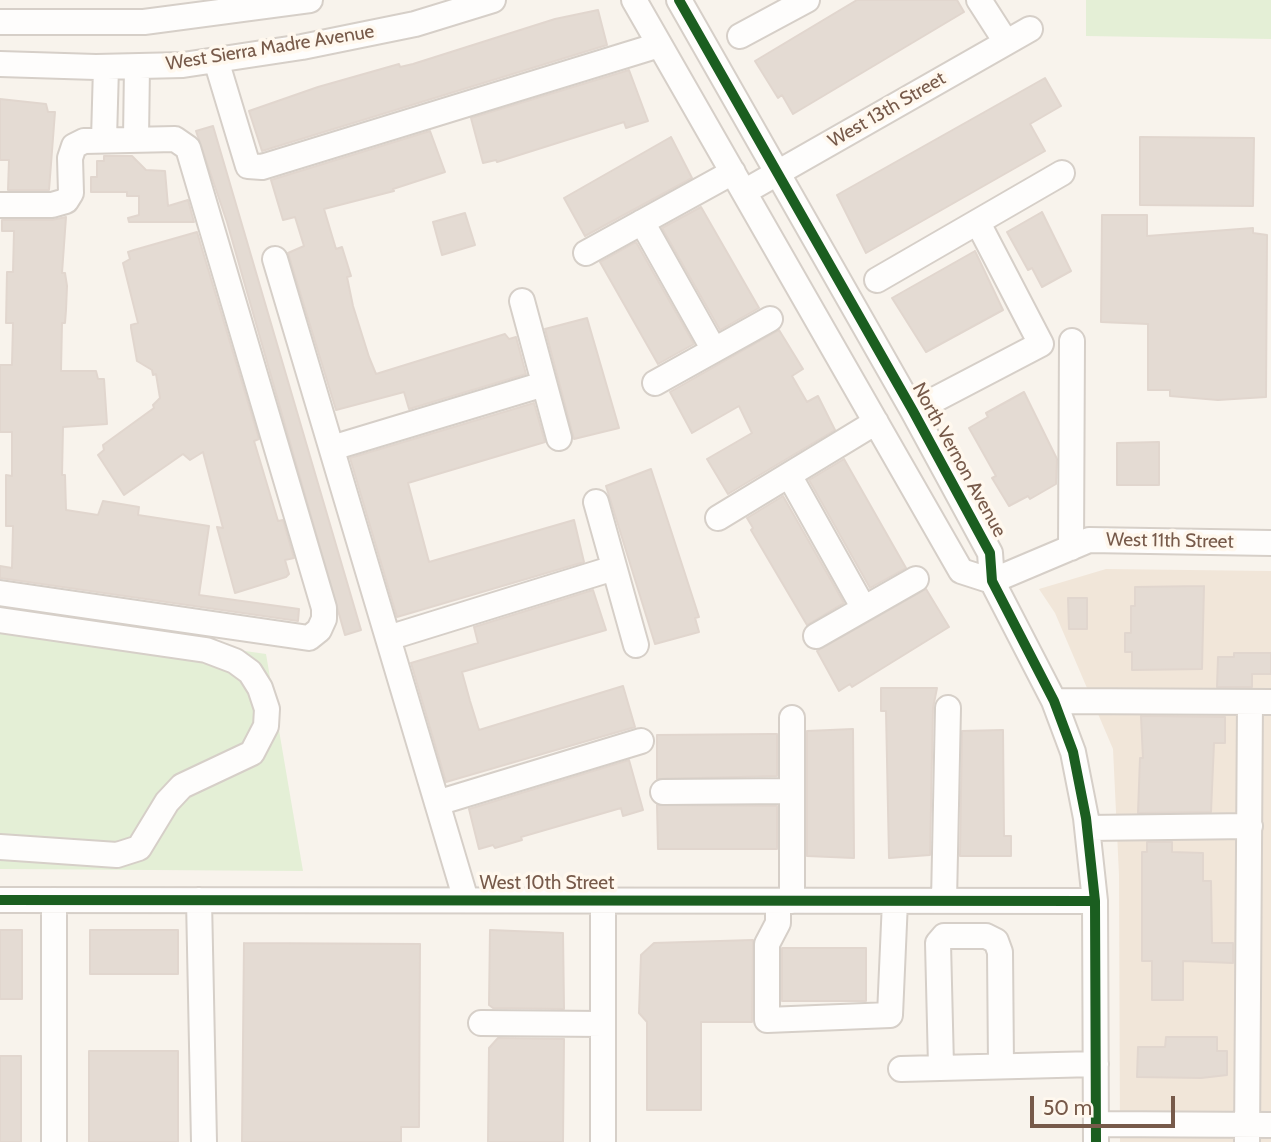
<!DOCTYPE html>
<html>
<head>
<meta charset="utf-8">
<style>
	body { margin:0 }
	#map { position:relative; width:1271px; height:1142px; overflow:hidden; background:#f8f3ec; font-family:Cabin,sans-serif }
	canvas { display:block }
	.scale { position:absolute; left:1030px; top:1096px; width:145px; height:32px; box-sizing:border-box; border:4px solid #775a4a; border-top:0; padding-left:9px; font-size:21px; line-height:24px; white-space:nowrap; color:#775a4a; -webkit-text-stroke:5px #fff8ee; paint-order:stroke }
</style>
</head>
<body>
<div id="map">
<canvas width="1271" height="1142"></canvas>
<div class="scale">50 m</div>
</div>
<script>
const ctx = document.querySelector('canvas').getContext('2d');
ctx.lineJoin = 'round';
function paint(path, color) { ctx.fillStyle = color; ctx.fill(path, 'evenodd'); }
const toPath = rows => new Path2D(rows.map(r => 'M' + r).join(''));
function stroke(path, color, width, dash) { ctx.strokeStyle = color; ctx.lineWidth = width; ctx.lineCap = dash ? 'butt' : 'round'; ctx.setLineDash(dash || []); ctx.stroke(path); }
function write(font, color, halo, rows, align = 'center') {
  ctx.font = font + ' Cabin,sans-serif'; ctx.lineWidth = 7; ctx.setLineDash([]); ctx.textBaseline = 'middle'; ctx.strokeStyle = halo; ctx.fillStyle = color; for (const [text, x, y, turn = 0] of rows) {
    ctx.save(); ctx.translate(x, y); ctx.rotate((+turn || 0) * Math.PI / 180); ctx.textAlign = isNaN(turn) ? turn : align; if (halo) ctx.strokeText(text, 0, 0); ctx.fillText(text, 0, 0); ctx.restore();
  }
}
paint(toPath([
	[1106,569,1271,571,1271,1142,1120,1142,1119,875,1113,749,1055,613,1039,589]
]), '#f1e6d9');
paint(toPath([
	[1086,0,1271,0,1271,39,1086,36],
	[0,616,266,654,303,871,0,869]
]), '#e4efd6');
const building = toPath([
	[857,0,957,0,964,12,793,114,782,95,778,98,755,61,857,0],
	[598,10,607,45,262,151,249,111,318,87,399,64,400,67,413,64,555,19,598,10],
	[629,70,648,121,626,128,624,122,497,162,496,160,483,163,471,118,629,70],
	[1045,78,1061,106,1030,124,1045,151,866,253,837,195,1045,78],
	[0,99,46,104,48,112,55,112,49,190,8,190,9,160,0,160,0,99],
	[213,126,361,630,345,635,227,222,196,131,213,126],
	[430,131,445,172,393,189,394,191,324,209,336,249,342,247,351,276,347,277,353,306,369,357,376,374,505,334,509,339,516,337,526,374,409,409,404,392,336,410,288,253,304,246,295,217,283,220,271,180,430,131],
	[671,137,692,178,585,236,564,198,671,137],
	[1140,137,1254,138,1253,206,1140,205,1140,137],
	[104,156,132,156,146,170,165,171,168,206,188,200,194,222,129,222,128,218,139,215,139,196,127,196,127,192,91,192,91,177,97,177,97,161,104,161,104,156],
	[701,207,759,308,720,330,662,228,701,207],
	[1042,212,1071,271,1042,287,1032,268,1028,270,1007,232,1042,212],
	[465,213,475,245,442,255,433,222,465,213],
	[1102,215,1147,215,1147,236,1253,228,1253,233,1267,235,1266,397,1218,400,1170,396,1170,390,1148,390,1148,324,1101,322,1102,215],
	[66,217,62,273,65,273,67,286,66,310,65,323,62,323,61,371,96,371,98,379,104,379,107,424,63,427,62,475,65,475,66,510,98,515,103,501,139,507,138,515,209,526,199,595,299,609,298,621,0,578,0,566,12,568,13,526,6,526,6,475,12,476,12,432,0,432,0,365,12,365,13,323,6,323,7,272,13,272,14,231,2,231,2,220,52,220,66,217],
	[197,232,259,439,254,441,278,521,283,520,294,558,285,560,289,574,286,577,235,593,217,527,223,528,203,452,190,460,183,454,124,495,98,455,104,450,103,445,154,408,153,405,160,398,156,374,153,375,152,370,137,361,131,328,131,325,138,323,123,263,130,259,128,252,134,250,197,232],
	[636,242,694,344,658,364,600,262,636,242],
	[975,251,1003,310,926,352,892,298,975,251],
	[587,318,619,428,574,439,545,329,587,318],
	[779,330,803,369,792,376,807,402,818,396,835,430,728,494,707,459,752,433,739,406,692,433,670,392,779,330],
	[1024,392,1057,459,1056,484,1030,499,1028,496,1009,506,992,478,996,476,969,428,988,417,986,413,1024,392],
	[534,403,545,442,408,483,429,562,574,520,584,562,397,617,350,458,534,403],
	[1159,442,1159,485,1117,485,1117,443,1159,442],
	[844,459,906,568,870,588,809,480,844,459],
	[651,469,699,617,695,618,699,632,655,644,606,486,651,469],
	[783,496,844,603,807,625,751,530,753,528,747,518,783,496],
	[1204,586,1202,669,1132,670,1132,652,1125,652,1125,633,1131,633,1131,606,1135,606,1135,587,1204,586],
	[926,589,949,627,852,687,850,684,839,691,817,651,926,589],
	[593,590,606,630,462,672,470,701,479,730,623,686,635,727,446,782,411,663,478,643,474,627,593,590],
	[1068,598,1087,598,1087,629,1069,629,1068,598],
	[1234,653,1271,653,1271,674,1252,674,1252,687,1217,687,1218,657,1234,657,1234,653],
	[881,688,937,688,933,708,930,855,889,858,886,711,881,711,881,688],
	[1141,716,1225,717,1225,743,1214,743,1211,812,1138,813,1140,758,1143,758,1141,716],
	[853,729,854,858,807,856,807,731,853,729],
	[1003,730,1004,836,1011,836,1011,856,960,856,962,731,1003,730],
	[771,734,777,734,777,776,657,779,657,735,771,734],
	[629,760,643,810,623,816,621,808,521,837,522,840,495,848,493,845,479,849,469,809,629,760],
	[657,805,777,806,777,849,658,849,657,805],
	[1147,842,1172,842,1172,852,1203,853,1203,881,1211,881,1212,943,1233,943,1233,963,1183,961,1183,1000,1152,1000,1152,961,1142,961,1142,852,1147,852,1147,842],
	[0,930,22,930,22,999,0,999,0,930],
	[90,930,178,930,178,974,90,974,90,930],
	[490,930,563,933,564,1009,493,1008,489,1005,490,930],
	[753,940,752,1022,701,1022,701,1110,647,1110,647,1022,639,1013,641,955,654,943,753,940],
	[244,943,420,944,419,1127,401,1127,401,1142,242,1142,244,943],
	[782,948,866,948,866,1001,782,1001,782,948],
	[1166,1037,1217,1037,1217,1051,1227,1051,1227,1075,1201,1078,1137,1077,1138,1047,1165,1047,1166,1037],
	[498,1038,564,1039,563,1142,488,1142,489,1048,498,1038],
	[89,1051,178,1051,178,1142,89,1142,89,1051],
	[0,1056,21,1056,21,1142,0,1142,0,1056]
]);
paint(building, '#e4dbd3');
stroke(building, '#e1d6ce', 2);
const minor = toPath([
	[634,0,961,571,992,581],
	[679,0,913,411,990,553,992,581,1054,701,1073,752,1086,818,1095,901,1096,1142],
	[979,0,1006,42],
	[0,22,144,22,310,0],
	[740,36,807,0],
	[216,60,248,166,262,167,659,45],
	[0,64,96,67,183,65,302,47,415,24,493,0],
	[136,138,137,67],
	[104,139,106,67],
	[744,192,1030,29],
	[0,205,52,205,66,201,71,193,70,158,74,146,84,141,175,139,188,148,324,608,324,619,319,630,309,638,0,593],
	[642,222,714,350],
	[586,253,733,172],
	[275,259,466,900],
	[877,280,1062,173],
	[522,301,559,438],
	[655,383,770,319],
	[913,411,1041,344,978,223],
	[332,448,544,384],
	[789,475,863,607],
	[596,502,636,645],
	[718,518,876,422],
	[1071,548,1072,341],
	[992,581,1089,540,1271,543],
	[0,620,206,650,235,661,250,672,260,688,267,709,266,726,252,753,182,786,167,802,139,848,117,855,0,847],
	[816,636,916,579],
	[388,638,614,568],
	[1054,701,1271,702],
	[792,718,792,901],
	[663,792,792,791],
	[437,803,641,741],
	[1088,828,1250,826],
	[0,900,1095,901],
	[54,900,54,1142],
	[199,900,204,1142],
	[603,900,603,1142],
	[778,901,778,923,767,944,767,1020,890,1015,895,901],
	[944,901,948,708],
	[481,1023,603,1024],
	[941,1066,938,943,944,936,986,936,996,941,1000,952,1001,1065],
	[901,1069,1096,1064],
	[1096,1124,1271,1125],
	[1247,1142,1250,702]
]);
stroke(minor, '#d6cfc8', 28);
stroke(minor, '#fefdfc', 24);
stroke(toPath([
	[679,0,913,411,990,553,992,581,1054,701,1073,752,1086,818,1095,901,1096,1142],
	[0,900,1095,901]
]), '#1b5e20', 10);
write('19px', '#775a4a', '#fff8ee', [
	["West Sierra Madre Avenue",270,48,-9],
	["West 13th Street",887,110,-30],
	["North Vernon Avenue",959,460,61],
	["West 11th Street",1170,541,1],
	["West 10th Street",547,883]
]);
</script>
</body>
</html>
